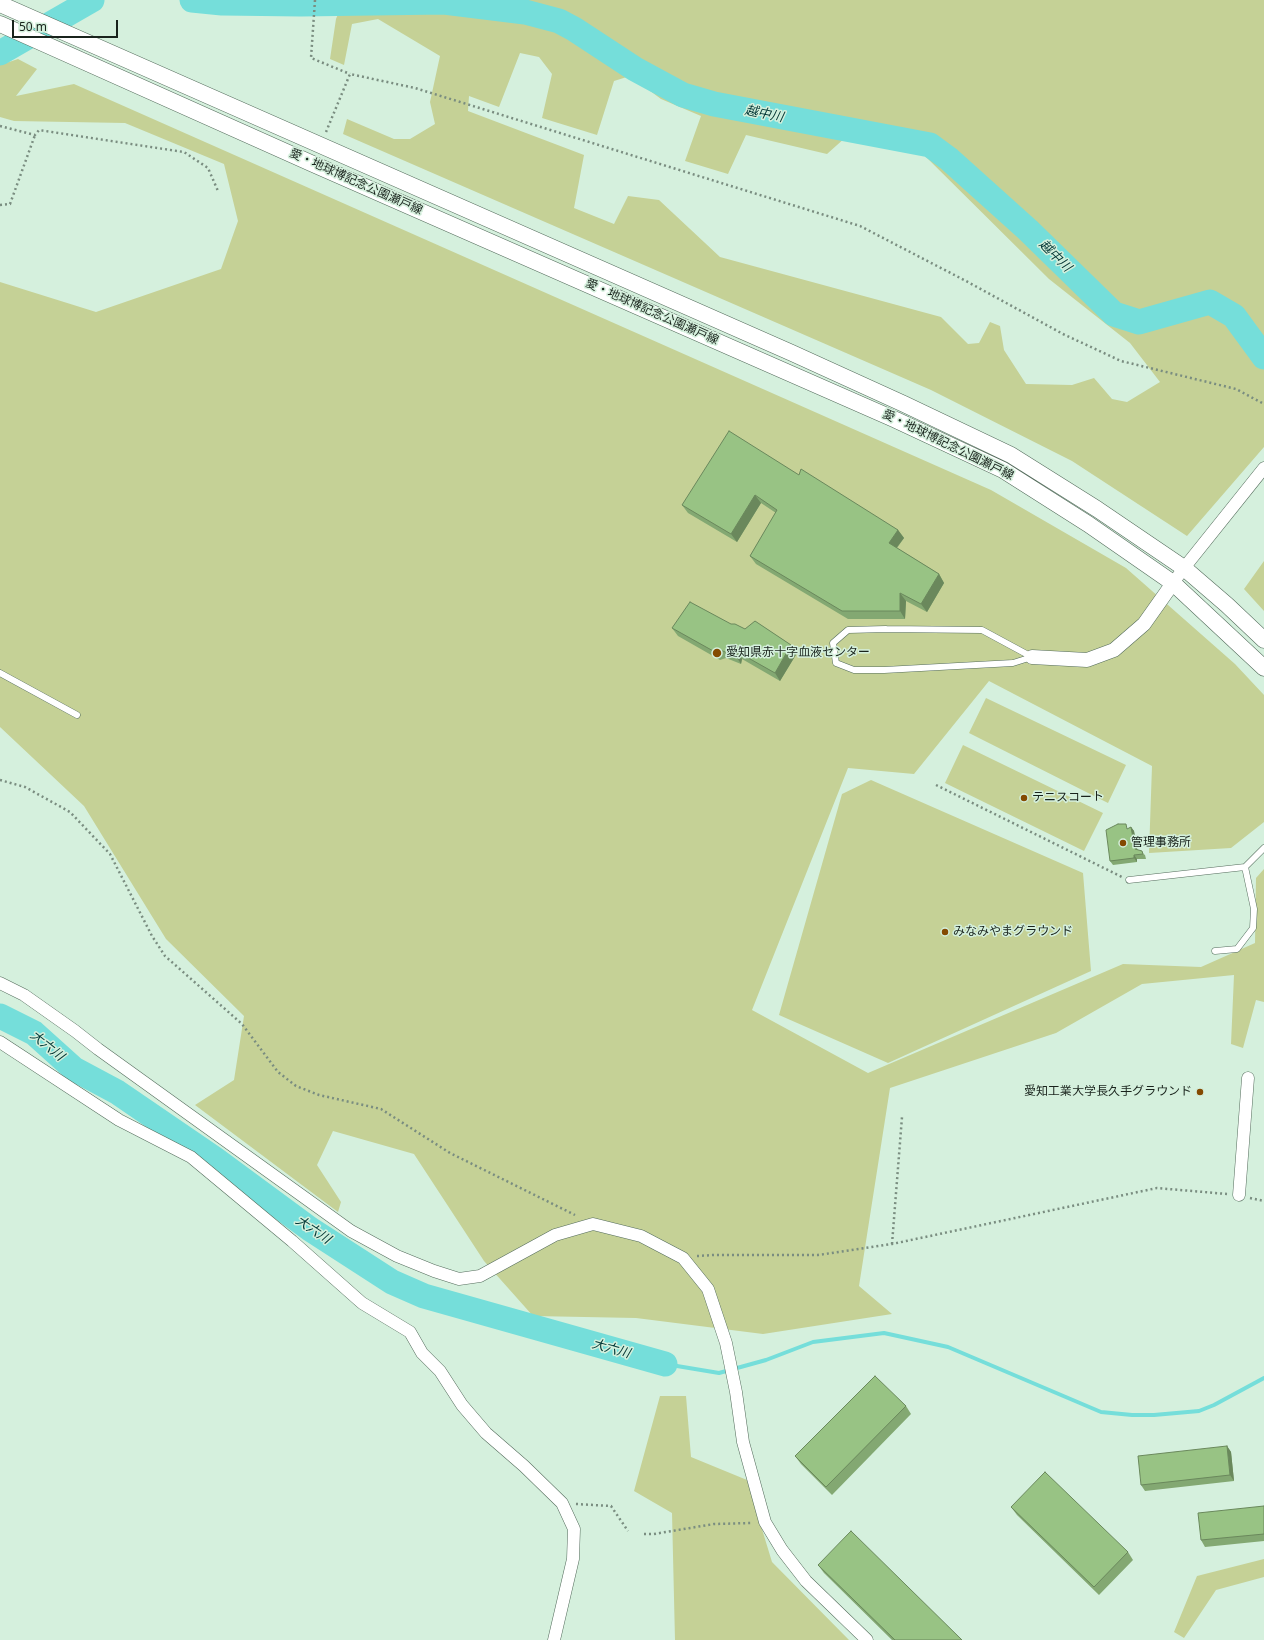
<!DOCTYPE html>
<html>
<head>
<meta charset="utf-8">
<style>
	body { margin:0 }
	#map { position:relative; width:1264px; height:1640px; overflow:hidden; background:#d5f0dd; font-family:"Noto Sans",sans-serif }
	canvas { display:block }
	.scale { position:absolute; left:12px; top:20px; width:106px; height:18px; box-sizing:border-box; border:2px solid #19231c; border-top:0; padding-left:5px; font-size:12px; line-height:14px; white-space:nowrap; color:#19231c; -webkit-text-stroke:3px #d5f0dd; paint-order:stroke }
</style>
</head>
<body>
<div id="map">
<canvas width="1264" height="1640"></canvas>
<div class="scale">50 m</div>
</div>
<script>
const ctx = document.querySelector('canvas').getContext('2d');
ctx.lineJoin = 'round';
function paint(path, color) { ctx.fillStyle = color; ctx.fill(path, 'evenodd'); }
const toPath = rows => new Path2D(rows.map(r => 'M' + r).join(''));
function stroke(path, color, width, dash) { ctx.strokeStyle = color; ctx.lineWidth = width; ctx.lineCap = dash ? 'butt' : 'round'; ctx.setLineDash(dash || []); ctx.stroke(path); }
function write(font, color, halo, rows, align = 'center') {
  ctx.font = font + ' "Noto Sans","Noto Sans JP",sans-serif'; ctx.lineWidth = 3; ctx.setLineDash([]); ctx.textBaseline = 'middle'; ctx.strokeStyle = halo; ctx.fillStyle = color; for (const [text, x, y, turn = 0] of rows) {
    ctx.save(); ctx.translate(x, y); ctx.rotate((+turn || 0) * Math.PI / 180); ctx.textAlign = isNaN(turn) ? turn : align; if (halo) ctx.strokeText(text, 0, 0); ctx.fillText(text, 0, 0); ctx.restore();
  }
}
paint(toPath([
	[467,0,1264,0,1264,447,1187,536,1072,461,931,390,343,134,347,119,394,139,410,139,435,124,430,102,440,56,378,19,352,24,344,65,330,59,336,19,341,7,460,10],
	[520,53,539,57,552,74,542,118,597,135,614,81,630,76,661,99,701,116,685,161,728,174,746,135,827,154,846,137,923,154,1049,279,1130,343,1160,382,1127,402,1112,399,1094,378,1072,385,1026,384,1004,350,1000,326,990,322,979,343,968,344,941,317,720,257,659,200,628,196,614,224,574,208,584,155,468,111,469,96,499,107],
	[18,59,37,69,16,96,74,84,991,490,1126,568,1235,664,1264,695,1264,822,1231,848,1149,853,1152,766,989,681,914,774,848,768,752,1010,868,1073,1123,964,1201,967,1255,943,1256,878,1264,869,1264,1002,1256,1000,1243,1048,1231,1044,1234,975,1142,984,1056,1033,890,1088,859,1286,892,1314,763,1334,636,1318,533,1316,484,1261,414,1154,333,1131,317,1165,341,1202,338,1212,195,1105,234,1080,244,1016,166,939,84,806,0,727,0,282,96,312,221,269,238,221,224,164,125,123,14,121,0,117,0,65],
	[1264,561,1264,611,1244,589],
	[986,698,1126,765,1108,803,969,733],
	[963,745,1103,813,1084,851,945,783],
	[871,780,1083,873,1091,971,888,1063,779,1015,842,794],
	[660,1396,686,1396,691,1457,747,1480,772,1562,849,1640,675,1640,672,1513,634,1491],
	[1264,1559,1264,1577,1216,1590,1184,1638,1174,1632,1197,1576]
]), '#c5d196');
stroke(toPath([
	[665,1364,719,1373,766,1360,813,1342,884,1333,948,1347,1101,1412,1132,1415,1154,1415,1199,1411,1214,1405,1264,1378]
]), '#75deda', 4);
stroke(toPath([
	[192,0,222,3,301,4,444,2,525,12,559,21,574,29,635,69,683,95,714,104,930,145,949,159,1028,230,1114,314,1139,322,1210,302,1234,316,1264,357],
	[0,53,92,0],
	[0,1016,34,1033,74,1069,117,1092,215,1159,310,1229,392,1282,424,1296,665,1364]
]), '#75deda', 25);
const service = toPath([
	[886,629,982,630,1032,657,1013,663,884,670,854,670,836,663,833,643,848,630,886,629],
	[0,673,77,715],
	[1129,880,1245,867,1264,848],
	[1215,951,1237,949,1253,928,1254,909,1245,867]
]);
const minor = toPath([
	[1173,583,1184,568,1264,468],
	[0,983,24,995,75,1031,98,1049,351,1231,397,1256,434,1271,459,1279,480,1276,555,1235,593,1224,641,1236,683,1258,708,1289,726,1343,736,1392,743,1442,765,1522,782,1550,806,1581,867,1640],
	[0,1042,119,1120,191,1157,292,1241,362,1303,410,1332,422,1353,440,1371,462,1405,486,1433,524,1466,562,1503,574,1529,573,1559,554,1640],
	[1239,1195,1248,1078]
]);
const tertiary = toPath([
	[1032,657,1087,660,1114,650,1144,624,1173,583]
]);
const secondary = toPath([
	[0,4,792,353,904,404,1011,455,1097,509,1184,568,1227,605,1264,640],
	[0,24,313,164,896,420,1003,470,1088,524,1173,583,1264,668]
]);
stroke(service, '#546c5c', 7);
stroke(minor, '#546c5c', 13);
stroke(tertiary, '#546c5c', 15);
stroke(secondary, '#546c5c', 17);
stroke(toPath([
	[315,0,311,58,350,74],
	[0,126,35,135,39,130,184,152,208,168,218,191],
	[326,132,350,74,415,88,860,226,966,281,1063,334,1121,361,1236,389,1264,404],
	[0,205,10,204,35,135],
	[0,780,25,787,70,812,110,854,152,936,165,956,242,1024,278,1072,296,1086,319,1095,381,1109,450,1153,575,1215],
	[936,785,1122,877],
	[1250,1198,1264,1201],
	[892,1244,902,1117],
	[697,1256,714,1255,818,1255,892,1244,1157,1188,1227,1194],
	[576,1504,611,1506,628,1531],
	[644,1534,654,1534,714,1524,752,1523]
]), '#7a8d80', 2.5, [2, 3]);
stroke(service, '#fff', 6);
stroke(minor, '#fff', 12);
stroke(tertiary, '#fff', 14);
stroke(secondary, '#fff', 16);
paint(toPath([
	[799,475,898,530,904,538,897,548,939,574,944,583,927,612,906,601,905,619,848,619,756,564,750,556,776,513,761,503,737,542,688,513,682,505],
	[672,628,745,629,791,645,797,653,780,681,742,659,741,664,726,658,720,660,678,636],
	[1131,827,1134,831,1137,849,1145,855,1146,859,1137,859,1137,862,1113,865,1110,861,1129,828],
	[906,1406,911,1414,832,1495,801,1464,795,1456],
	[1227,1446,1231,1452,1234,1481,1145,1491,1141,1485],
	[1264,1506,1264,1541,1205,1547,1201,1540],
	[1011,1507,1128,1552,1133,1560,1099,1595,1017,1515],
	[818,1565,962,1640,892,1640,824,1573]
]), '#83a872');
paint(toPath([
	[755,495,761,503,737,542,731,534],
	[898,530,904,538,894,551,889,543],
	[939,574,944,583,927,612,921,604],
	[900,593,906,601,905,619,900,611],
	[791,645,797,653,780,681,775,673],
	[736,651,742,659,741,664,736,656],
	[1131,827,1134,831,1138,853,1135,849],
	[1134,855,1137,859,1137,862,1134,858],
	[1227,1446,1231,1452,1234,1481,1230,1475]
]), '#6a885c');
const building = toPath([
	[729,431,799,475,801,469,898,530,889,543,939,574,921,604,900,593,900,611,842,611,750,556,777,510,755,495,731,534,682,505,729,431],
	[690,602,731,624,735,624,745,629,755,621,791,645,775,673,736,651,736,656,720,650,715,652,672,628,690,602],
	[1118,824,1126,824,1127,829,1131,827,1135,849,1142,851,1143,854,1134,855,1134,858,1110,861,1106,830,1118,824],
	[875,1376,906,1406,826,1487,795,1456,875,1376],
	[1227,1446,1230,1475,1141,1485,1138,1456,1227,1446],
	[1045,1472,1128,1552,1094,1587,1011,1507,1045,1472],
	[1264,1506,1264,1534,1201,1540,1198,1513,1264,1506],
	[851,1531,962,1640,895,1640,818,1565,851,1531]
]);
paint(building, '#98c384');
stroke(building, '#6a885c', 1);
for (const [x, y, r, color] of [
	[717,653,5,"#844a01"],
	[1024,798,4,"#844a01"],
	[1123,843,4,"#844a01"],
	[945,932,4,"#844a01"],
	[1200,1092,4,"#844a01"]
]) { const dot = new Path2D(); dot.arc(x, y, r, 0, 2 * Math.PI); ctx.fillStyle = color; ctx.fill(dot); stroke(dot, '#d5f0dd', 1.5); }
write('12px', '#19231c', '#d5f0dd', [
	["愛・地球博記念公園瀬戸線",356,182,24],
	["愛・地球博記念公園瀬戸線",652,312,24],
	["愛・地球博記念公園瀬戸線",948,445,26]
]);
write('12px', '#19231c', '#d5f0dd', [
	["愛知県赤十字血液センター",726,653],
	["テニスコート",1032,798],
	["管理事務所",1131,843],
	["みなみやまグラウンド",953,932],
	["愛知工業大学長久手グラウンド",1192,1092,"right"]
], 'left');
write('italic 13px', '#023736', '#d5f0dd', [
	["越中川",764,114,11],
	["越中川",1055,256,44],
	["大六川",47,1046,39],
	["大六川",313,1230,34],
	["大六川",611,1349,16]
]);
</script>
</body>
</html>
